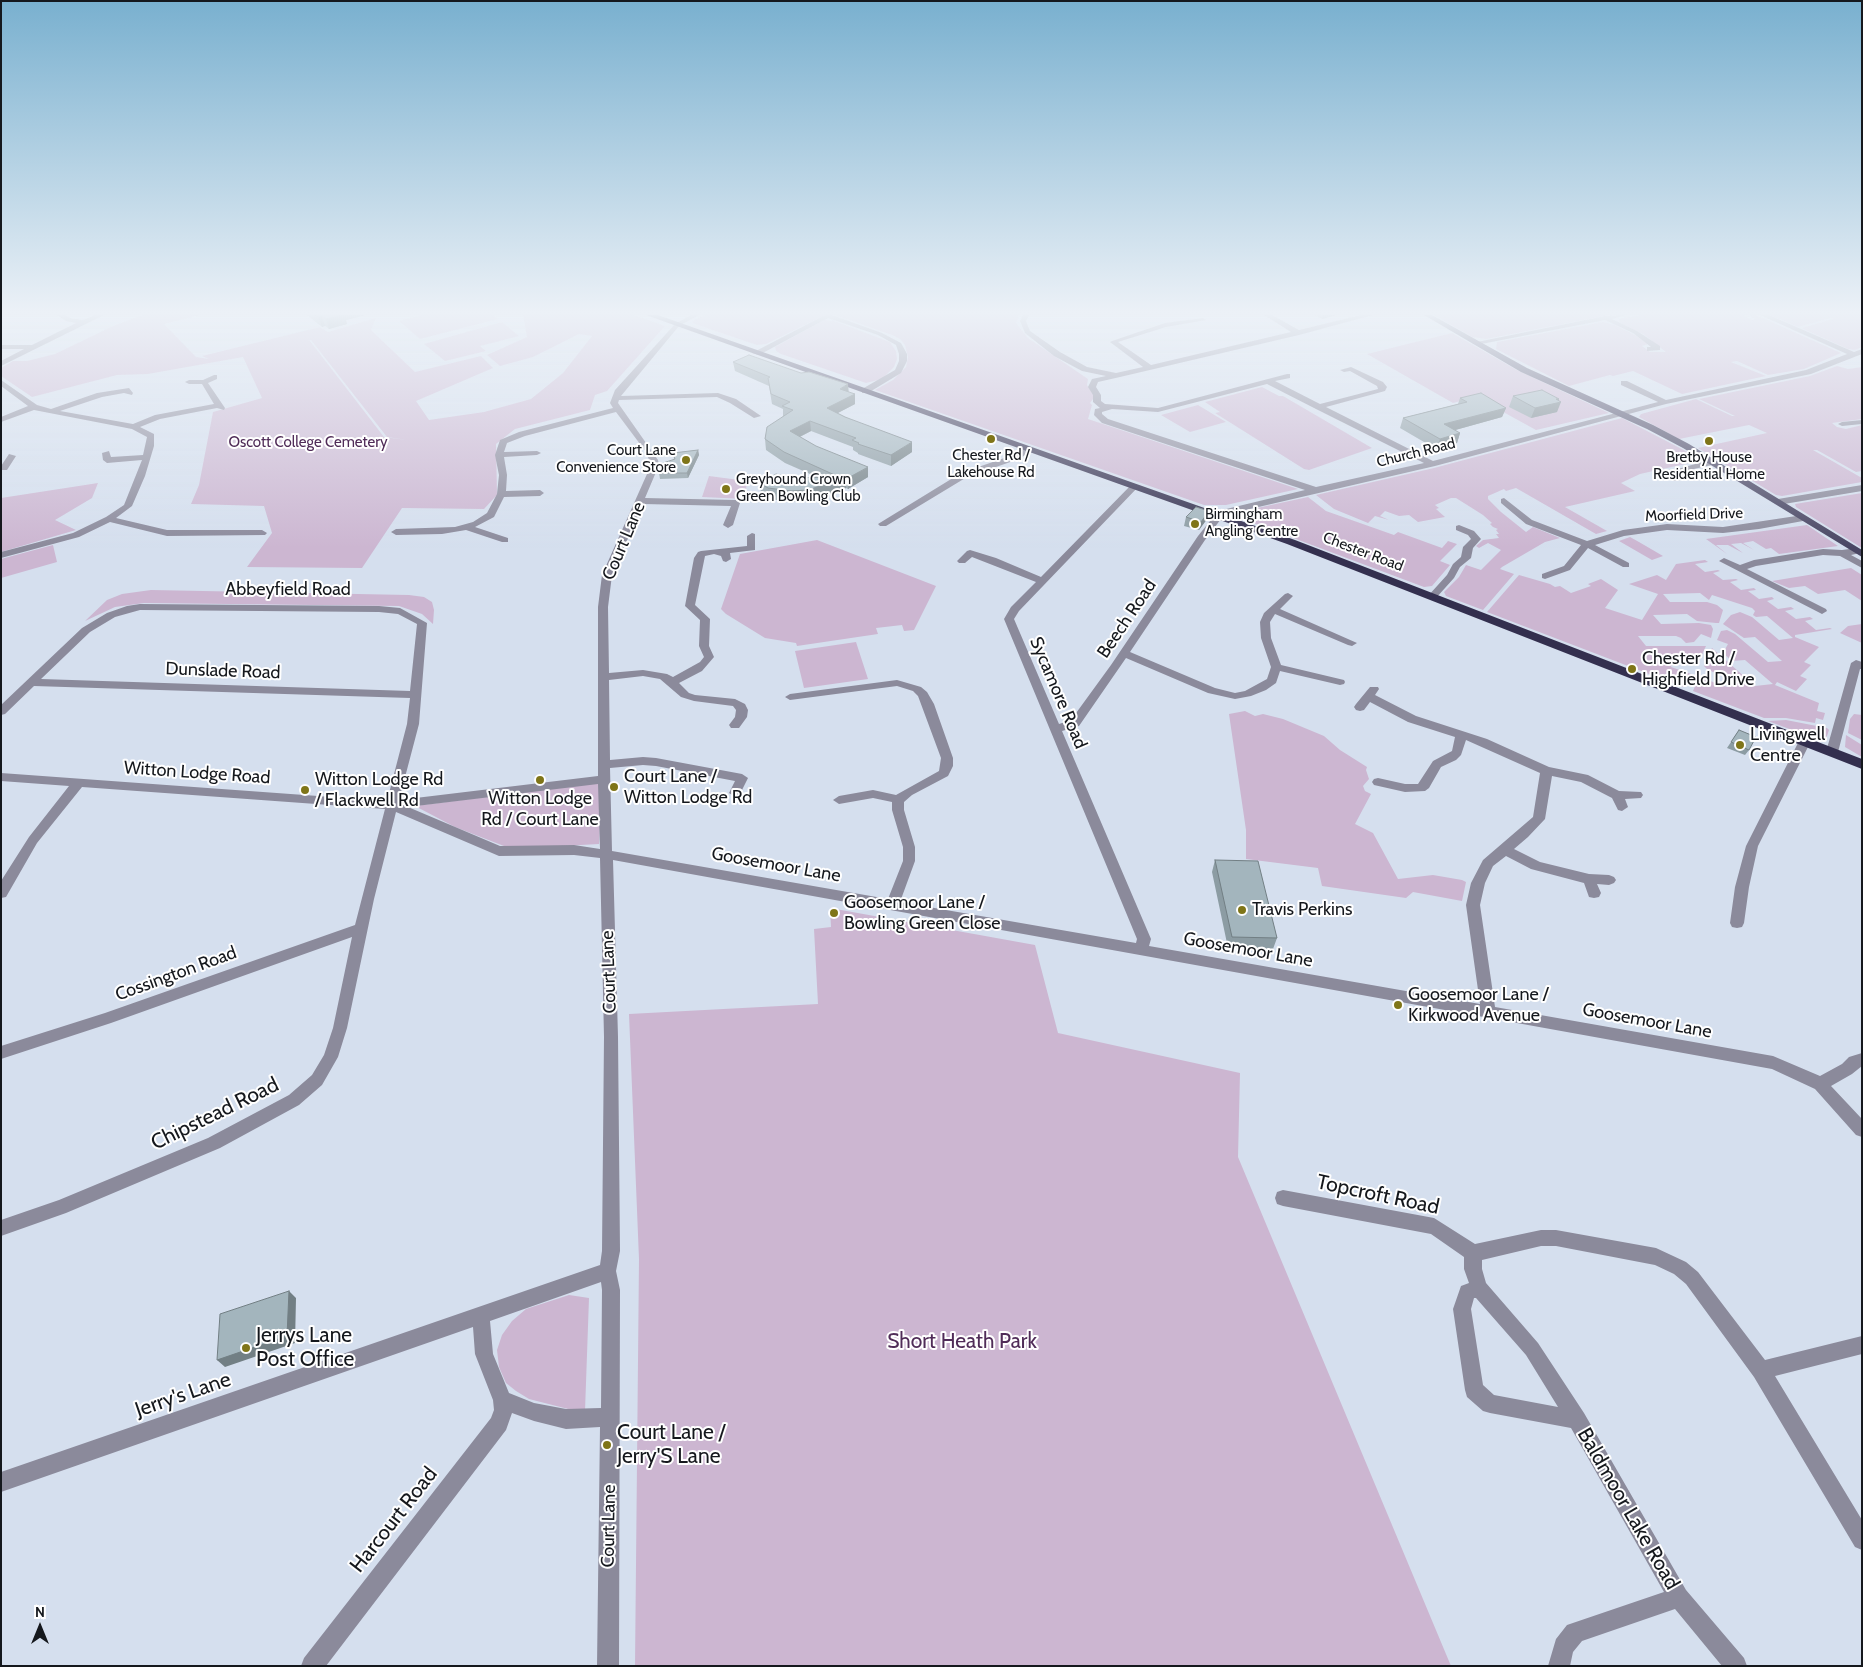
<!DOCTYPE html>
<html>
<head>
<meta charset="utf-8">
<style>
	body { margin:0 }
	#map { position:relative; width:1863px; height:1667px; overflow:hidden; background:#d5dfee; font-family:Cabin,sans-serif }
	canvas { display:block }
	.frame { position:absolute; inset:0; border:2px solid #15181d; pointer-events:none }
	.north { position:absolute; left:15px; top:1602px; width:50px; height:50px; -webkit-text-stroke:4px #fff; paint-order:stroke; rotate:0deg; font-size:14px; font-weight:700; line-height:20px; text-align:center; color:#15181d }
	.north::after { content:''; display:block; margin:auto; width:18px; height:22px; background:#15181d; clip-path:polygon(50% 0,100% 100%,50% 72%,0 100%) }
</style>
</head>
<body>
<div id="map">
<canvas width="1863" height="1667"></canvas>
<div class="frame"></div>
<div class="north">N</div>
</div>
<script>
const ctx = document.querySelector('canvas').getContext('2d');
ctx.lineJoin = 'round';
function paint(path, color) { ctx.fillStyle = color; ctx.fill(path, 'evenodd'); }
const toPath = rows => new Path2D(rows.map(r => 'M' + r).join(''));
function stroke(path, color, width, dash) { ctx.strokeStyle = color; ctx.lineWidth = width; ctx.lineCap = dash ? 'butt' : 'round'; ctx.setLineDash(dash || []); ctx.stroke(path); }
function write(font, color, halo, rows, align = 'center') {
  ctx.font = font + ' Cabin,sans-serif'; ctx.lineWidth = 4; ctx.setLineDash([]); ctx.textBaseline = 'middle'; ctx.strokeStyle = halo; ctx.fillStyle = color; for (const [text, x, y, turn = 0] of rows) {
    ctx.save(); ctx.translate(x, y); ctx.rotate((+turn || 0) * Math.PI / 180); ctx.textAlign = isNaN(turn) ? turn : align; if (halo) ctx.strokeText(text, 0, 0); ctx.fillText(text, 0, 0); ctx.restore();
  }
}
paint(toPath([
	[142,315,200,315,164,324,196,357,209,359,202,356,320,327,328,332,376,318,371,330,415,372,481,356,493,368,416,401,429,420,484,412,531,399,563,373,592,336,579,334,533,357,500,366,487,355,527,337,523,315,634,315,665,326,607,391,595,395,590,410,515,429,496,444,497,495,484,509,402,508,362,568,247,567,272,533,264,506,191,504,199,485,213,412,262,398,243,357,148,374,117,375,32,397,1,376,1,368,13,361,27,361,55,354,113,326],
	[311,340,387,437,407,440,384,437,310,341,308,341],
	[422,315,493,315,498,319,420,339,399,321],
	[705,315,825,315,766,344,757,345,692,323,694,320],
	[835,315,1019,315,1016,323,1028,338,1088,379,1087,385,1093,394,1093,399,1090,403,1092,405,1088,419,1298,489,1226,505,1204,505,875,390,893,380,906,367,908,357,905,345,900,339,892,335],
	[1434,315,1609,315,1486,339,1472,337],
	[1640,315,1747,315,1744,316,1752,320,1755,319,1748,315,1756,315,1841,353,1804,369,1768,375,1737,361,1731,362,1766,376,1682,394,1633,371,1613,376,1610,375,1569,386,1496,349,1497,342,1603,322,1615,325,1637,336,1648,344,1642,346,1650,352,1666,352,1643,334,1620,323,1619,319],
	[1770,315,1862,315,1862,347,1855,350,1848,349,1801,328,1833,319,1831,318,1798,327],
	[824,320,834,321,890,342,896,351,897,359,894,367,882,379,866,383,781,354,776,351,775,347],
	[502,322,519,336,480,346,486,351,445,361,424,344],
	[1452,333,1517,370,1609,413,1536,430,1476,397,1453,403,1367,354],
	[1837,366,1848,369,1862,367,1862,419,1832,423,1837,427,1846,429,1862,425,1862,471,1856,472,1817,450,1813,450,1862,478,1862,482,1782,496,1776,495,1698,448,1767,433,1749,425,1679,439,1639,417,1641,414,1696,399,1732,416,1735,416,1699,399,1810,376],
	[1262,387,1279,396,1283,396,1372,448,1309,470,1304,469,1215,413,1220,412,1205,402],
	[1198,405,1226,422,1190,432,1161,415],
	[1622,418,1703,460,1640,474,1621,483,1635,491,1565,507,1607,531,1596,534,1516,488,1506,491,1504,489,1488,496,1488,499,1501,512,1526,532,1533,527,1560,538,1545,542,1502,567,1500,569,1514,574,1483,610,1446,596,1444,592,1459,577,1466,565,1481,570,1501,550,1488,543,1479,548,1476,546,1483,540,1499,538,1496,534,1499,534,1496,530,1498,529,1493,527,1490,524,1492,523,1483,515,1456,498,1451,498,1435,505,1439,508,1436,509,1445,517,1418,522,1409,515,1399,516,1385,511,1380,516,1389,520,1375,516,1368,523,1334,509,1316,495,1434,468],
	[709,476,747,481,745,499,702,497],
	[98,483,92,498,55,520,76,530,1,552,1,498],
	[1862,493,1862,548,1796,507,1795,504],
	[1308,497,1326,511,1394,535,1398,532,1442,548,1448,541,1457,544,1440,561,1450,565,1432,586,1424,587,1248,521,1242,516,1243,511],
	[1807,525,1838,546,1779,554,1771,548,1766,549,1753,541,1743,543,1754,550,1741,543,1731,544,1743,553,1728,545,1716,545,1727,554,1706,539],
	[1630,537,1639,542,1663,556,1652,560,1619,541],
	[817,540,936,586,914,630,904,631,902,625,876,628,878,634,797,646,796,643,765,638,726,614,721,609,740,554],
	[53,545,57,562,1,578,1,559],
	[1705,560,1708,562,1695,564,1705,572,1718,570,1720,571,1713,573,1723,580,1736,579,1738,580,1730,582,1741,590,1754,588,1756,590,1748,591,1759,599,1772,597,1774,599,1767,601,1778,609,1791,607,1794,609,1785,611,1796,619,1810,617,1813,619,1805,621,1816,630,1830,628,1832,629,1795,635,1795,637,1819,647,1804,662,1811,665,1800,676,1807,679,1796,691,1777,682,1775,685,1819,703,1817,711,1825,713,1823,720,1816,718,1815,723,1786,718,1764,718,1693,691,1699,677,1727,687,1730,682,1730,679,1708,670,1704,666,1712,648,1755,686,1773,684,1745,660,1732,661,1723,653,1728,644,1717,640,1721,631,1727,630,1735,634,1768,662,1782,661,1755,637,1744,638,1723,624,1731,615,1740,612,1752,617,1779,640,1793,638,1767,616,1756,617,1753,615,1755,611,1752,608,1712,595,1709,600,1700,593,1663,594,1670,602,1707,602,1717,605,1723,610,1719,623,1716,623,1697,621,1687,614,1653,615,1661,624,1699,623,1711,625,1713,629,1711,638,1701,634,1694,642,1686,643,1681,638,1676,636,1638,636,1646,646,1706,646,1698,663,1690,664,1674,658,1671,667,1691,674,1683,687,1487,612,1519,575,1550,584,1555,587,1560,586,1571,593,1591,586,1588,584,1601,579,1618,590,1605,608,1642,620,1658,594,1629,584,1657,575,1666,580,1676,564],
	[1851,568,1862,575,1862,601,1845,590,1818,594,1805,586,1789,588,1772,581],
	[151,590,409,595,424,597,432,602,434,610,433,624,422,614,399,606,144,603,115,607,85,621,107,600,122,594],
	[1862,624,1862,643,1840,633,1848,626],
	[856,642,868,679,804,688,795,651],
	[1245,711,1255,716,1263,714,1283,719,1324,736,1340,750,1367,767,1366,770,1369,779,1363,786,1365,791,1371,794,1355,824,1373,833,1398,879,1433,875,1462,880,1466,882,1462,901,1413,892,1406,898,1322,886,1318,868,1246,859,1246,830,1229,714],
	[1854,714,1862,715,1862,740,1848,733,1850,719],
	[1786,720,1827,728,1829,730,1827,736,1823,739,1816,739,1768,721],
	[1846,735,1862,745,1862,757,1845,747],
	[602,782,599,844,544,847,504,846,455,827,415,806],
	[830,908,1035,945,1058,1033,1240,1073,1238,1157,1451,1666,635,1666,639,1259,629,1014,818,1004,814,929,831,927],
	[569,1295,589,1298,585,1411,580,1412,529,1399,516,1391,506,1383,499,1367,497,1350,502,1335,512,1321,526,1309]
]), '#ccb6d1');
paint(toPath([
	[57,315,65,315,70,318,83,320,95,315,104,315,1,366,1,361,24,349,1,349,1,345,32,345,76,323,66,321,57,315],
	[691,315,699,315,679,326,621,396,718,393,736,399,761,416,754,418,730,403,717,397,619,400,618,403,658,460,659,465,645,498,736,500,740,503,733,525,728,528,723,525,731,506,643,504,612,575,608,607,609,673,643,670,667,674,673,677,700,662,704,657,699,646,700,620,685,606,694,558,698,552,701,551,747,546,747,536,752,533,755,534,755,550,730,553,731,559,726,562,723,561,721,556,714,554,705,556,695,605,710,619,709,646,714,657,702,671,679,683,689,693,695,695,735,699,745,704,748,710,747,717,739,728,731,728,729,725,735,717,736,710,733,706,694,701,681,697,660,679,643,676,609,680,610,760,643,757,656,758,742,774,748,778,739,796,735,797,729,793,735,781,656,766,643,765,610,768,612,851,888,899,903,861,903,847,892,810,892,802,873,798,839,804,833,800,839,796,873,790,896,795,939,771,941,758,918,696,913,691,897,686,790,700,785,697,790,694,897,680,921,687,927,692,934,704,953,758,953,766,948,776,912,795,904,802,904,810,915,847,915,861,900,902,1136,943,1137,939,1004,619,1011,607,1036,582,972,557,965,563,959,563,957,561,967,551,970,550,996,558,1041,577,1132,484,1139,486,1019,611,1014,619,1059,724,1071,720,1111,665,1198,536,1218,511,1305,490,1102,423,1094,415,1095,409,1100,408,1093,402,1093,395,1088,387,1092,379,1106,376,1082,371,1054,356,1025,333,1020,321,1023,315,1029,315,1026,321,1030,331,1060,352,1087,367,1116,373,1143,367,1114,345,1110,342,1112,341,1165,323,1203,318,1206,320,1166,327,1118,342,1151,365,1291,332,1264,315,1272,315,1299,330,1361,315,1373,315,1299,335,1120,377,1098,382,1096,387,1101,395,1101,401,1105,404,1158,408,1287,374,1290,374,1290,378,1275,381,1320,404,1378,389,1377,386,1350,371,1344,372,1340,370,1351,367,1383,382,1387,387,1385,391,1326,407,1433,461,1658,402,1621,385,1621,381,1627,381,1666,400,1806,370,1847,354,1760,315,1769,315,1854,352,1862,349,1862,354,1811,374,1666,404,1435,466,1224,515,1205,540,1130,652,1215,688,1235,693,1245,691,1267,679,1271,667,1261,638,1260,622,1264,613,1285,594,1288,593,1293,596,1280,609,1357,643,1352,646,1348,645,1275,614,1270,622,1271,638,1281,665,1344,680,1345,682,1344,684,1340,685,1280,671,1276,683,1266,690,1251,696,1235,699,1208,693,1126,658,1079,726,1062,731,1151,939,1149,946,1480,1004,1466,905,1471,883,1483,860,1533,817,1540,773,1466,740,1461,755,1456,760,1441,767,1429,788,1425,791,1405,792,1374,785,1372,782,1374,779,1378,778,1405,784,1418,784,1433,761,1452,751,1455,737,1408,722,1370,702,1364,710,1360,711,1356,710,1354,707,1356,704,1370,687,1378,687,1379,689,1375,695,1416,716,1487,739,1549,767,1588,775,1619,791,1641,792,1643,795,1641,798,1625,799,1628,807,1622,811,1618,810,1612,798,1581,782,1552,776,1545,819,1528,837,1514,849,1540,862,1589,874,1609,875,1614,877,1616,880,1614,883,1609,885,1597,884,1601,893,1599,897,1594,898,1589,897,1584,883,1531,869,1506,856,1493,866,1485,883,1480,905,1495,1007,1773,1056,1820,1076,1842,1064,1849,1057,1862,1053,1862,1066,1852,1074,1831,1086,1862,1119,1862,1137,1856,1135,1815,1089,1772,1069,613,860,618,1037,620,1251,616,1271,620,1290,619,1666,597,1666,600,1427,566,1429,534,1421,512,1413,506,1430,326,1666,301,1666,304,1658,491,1418,494,1410,493,1400,475,1354,473,1327,1,1492,1,1472,600,1265,602,1251,604,1037,600,858,574,855,499,856,396,812,374,899,347,1028,338,1057,322,1085,299,1105,220,1148,66,1213,1,1236,1,1220,59,1200,208,1138,289,1095,312,1075,324,1055,333,1028,352,937,111,1023,1,1059,1,1046,105,1013,355,925,385,809,82,787,37,843,6,897,1,898,1,881,29,837,69,786,1,781,1,773,387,801,407,724,410,698,34,686,5,714,1,715,1,705,82,628,107,613,127,606,140,604,379,606,400,608,427,623,419,724,399,800,598,776,598,607,602,575,651,465,646,452,616,412,525,436,507,443,504,452,537,451,541,453,537,455,504,457,507,475,506,491,540,490,544,493,540,496,504,497,494,517,475,527,508,538,508,542,502,542,466,530,442,534,396,535,391,532,396,529,455,527,473,522,487,513,497,494,499,475,495,455,500,440,519,432,613,408,610,403,615,390,675,324,691,315],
	[1267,384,1316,409,1424,463,1316,487,1108,419,1102,414,1102,412,1112,409,1158,412,1267,384],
	[140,610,379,612,398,614,417,624,410,691,41,679,90,632,115,617,140,610],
	[598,784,600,849,574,845,500,846,408,807,598,784],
	[601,1282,602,1290,601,1408,566,1409,534,1403,509,1393,493,1354,490,1321,601,1282],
	[825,315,832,315,882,333,901,343,907,354,907,361,901,373,868,393,862,393,862,389,895,370,899,361,899,354,896,345,878,335,828,318,759,355,752,353,825,315],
	[1625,315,1612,319,1637,331,1660,346,1660,350,1647,351,1647,347,1651,347,1633,333,1605,320,1476,345,1472,343,1605,316,1625,315],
	[214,375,217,375,217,379,208,383,225,408,224,410,217,408,160,419,140,427,154,434,154,446,145,476,132,506,116,518,167,530,262,530,267,533,265,535,167,536,110,522,79,537,1,558,1,552,73,533,106,517,124,505,142,460,107,463,103,460,102,453,109,451,111,457,143,455,147,437,132,429,34,410,1,422,1,417,28,406,1,386,1,380,37,405,51,409,97,393,129,388,133,393,132,395,124,393,102,397,60,411,133,424,155,415,214,404,202,384,189,384,185,382,189,380,203,380,214,375],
	[1862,420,1862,424,1842,426,1838,424,1842,422,1862,420],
	[1027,447,1034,449,1019,459,967,477,886,526,880,526,878,524,961,473,1013,455,1027,447],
	[9,454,16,456,7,470,1,470,1,466,9,454],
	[1713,459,1717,462,1716,464,1676,473,1680,479,1679,481,1673,481,1667,472,1713,459],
	[1862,485,1862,491,1778,505,1774,502,1778,499,1862,485],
	[1504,498,1532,520,1587,541,1623,530,1667,524,1723,527,1803,515,1807,518,1803,521,1759,529,1723,533,1667,530,1624,536,1595,545,1629,563,1629,567,1623,567,1588,548,1570,570,1545,579,1542,578,1542,574,1564,566,1581,545,1526,524,1501,503,1501,499,1504,498],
	[1459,525,1474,531,1481,539,1473,548,1471,558,1460,567,1454,578,1436,598,1430,598,1428,596,1447,575,1453,564,1461,557,1463,547,1471,539,1468,535,1456,530,1456,526,1459,525],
	[1857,548,1862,551,1860,553,1851,555,1862,561,1862,568,1840,556,1823,555,1756,566,1747,569,1826,609,1827,611,1822,614,1719,561,1724,558,1740,565,1754,560,1823,549,1842,550,1857,548],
	[1856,660,1862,662,1862,669,1860,669,1838,752,1832,756,1826,752,1851,663,1856,660],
	[1805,737,1811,741,1758,846,1749,887,1744,923,1742,927,1737,928,1732,927,1730,923,1735,887,1746,846,1799,741,1805,737],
	[1283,1190,1434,1218,1475,1244,1541,1230,1556,1230,1656,1248,1686,1262,1698,1272,1765,1360,1862,1336,1862,1354,1775,1376,1862,1520,1862,1550,1855,1547,1754,1377,1686,1284,1674,1274,1655,1265,1556,1246,1541,1246,1482,1260,1482,1269,1486,1283,1538,1343,1584,1413,1686,1590,1744,1658,1747,1666,1722,1666,1675,1609,1582,1641,1573,1652,1570,1666,1548,1666,1556,1639,1567,1625,1664,1592,1571,1428,1490,1413,1483,1411,1467,1397,1465,1390,1453,1309,1461,1286,1469,1283,1464,1269,1464,1257,1431,1234,1283,1206,1277,1204,1275,1198,1277,1192,1283,1190],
	[1474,1298,1476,1298,1526,1355,1558,1407,1494,1395,1483,1385,1471,1309,1474,1298]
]), '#8b8a9b');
paint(toPath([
	[1424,315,1432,315,1527,368,1653,425,1689,444,1862,550,1862,557,1683,448,1647,429,1521,372,1424,315]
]), '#494663');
paint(toPath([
	[646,315,658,315,1295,540,1862,759,1862,769,1287,544,646,315]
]), '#332f4e');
paint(toPath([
	[307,315,365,315,346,320,347,324,329,329,325,326,322,327],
	[1315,315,1336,315,1322,319],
	[733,362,855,394,855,404,838,413,912,452,891,466,858,454,858,453,853,450,853,447,811,431,800,437,868,477,848,489,846,488,809,501,792,502,769,499,761,494,760,483,791,478,817,477,785,463,766,450,765,439,783,416,783,409,772,404,769,386,735,371],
	[1513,396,1559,399,1557,412,1531,418,1509,407],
	[1460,398,1506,408,1502,417,1455,430,1460,433,1457,443,1436,449,1400,428,1403,418,1458,404],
	[698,450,699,455,688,478,660,479,659,473,674,459,673,453],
	[1186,517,1207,519,1199,530,1184,526],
	[1739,730,1749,750,1745,755,1727,748],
	[1215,860,1277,938,1273,949,1228,948,1212,872]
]), '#8c9ca3');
paint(toPath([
	[341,315,365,315,346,320,347,324,329,329,326,319],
	[1323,315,1336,315,1322,319],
	[322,316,325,326,322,327,318,317],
	[848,384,849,395,840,389],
	[855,394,855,404,828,418,827,408],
	[1556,399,1559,399,1557,403,1561,402,1557,412,1531,418,1535,408],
	[1506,408,1502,417,1441,434,1444,424],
	[810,421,811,431,791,441,790,431],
	[1460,433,1457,443,1436,449,1440,439],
	[912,442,912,452,891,466,891,455],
	[698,450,699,455,688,478,687,473],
	[868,467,868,477,848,489,848,478],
	[846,477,846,488,809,501,808,490],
	[1209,511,1207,519,1199,530,1201,522],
	[289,1291,296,1298,295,1343,225,1367,217,1360]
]), '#727f84');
const building = toPath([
	[315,315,342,315,326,319,322,316,318,317,315,315],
	[749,355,801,373,809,372,848,384,840,389,855,394,827,408,845,417,912,442,891,455,858,444,859,443,852,440,856,438,810,421,790,431,816,446,868,467,848,478,846,477,808,490,791,491,768,488,760,483,776,474,791,478,839,477,784,452,765,439,767,427,793,410,782,406,790,402,771,394,768,378,770,377,733,362,749,355],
	[1542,390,1559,399,1556,399,1561,402,1535,408,1513,396,1542,390],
	[1481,393,1506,408,1444,424,1460,433,1440,439,1403,418,1467,402,1460,398,1481,393],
	[698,450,687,473,659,473,663,463,675,459,673,453,698,450],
	[1196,507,1209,511,1201,522,1186,517,1196,507],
	[1739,730,1756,737,1749,750,1731,742,1739,730],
	[1215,860,1258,861,1277,938,1232,937,1215,860],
	[289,1291,287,1336,217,1360,220,1314,289,1291]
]);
paint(building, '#a3b5bd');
stroke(building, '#727f84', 1);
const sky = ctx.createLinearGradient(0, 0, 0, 548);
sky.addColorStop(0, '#79b0cf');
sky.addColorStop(0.57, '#ecf1f7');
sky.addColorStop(1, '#ecf1f700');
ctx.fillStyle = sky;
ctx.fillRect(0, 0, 1863, 548);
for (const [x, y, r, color] of [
	[991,439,5,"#7f7518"],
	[1709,441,5,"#7f7518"],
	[686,460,5,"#7f7518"],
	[726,489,5,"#7f7518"],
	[1195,524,5,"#7f7518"],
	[1632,669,5,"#7f7518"],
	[1740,745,5,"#7f7518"],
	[540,780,5,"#7f7518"],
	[614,787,5,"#7f7518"],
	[305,790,5,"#7f7518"],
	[1242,910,5,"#7f7518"],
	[834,913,5,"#7f7518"],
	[1398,1005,5,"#7f7518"],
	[246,1348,5,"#7f7518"],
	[607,1445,5,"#7f7518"]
]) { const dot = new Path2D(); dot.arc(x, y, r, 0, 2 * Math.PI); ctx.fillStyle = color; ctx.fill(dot); stroke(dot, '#fff', 2); }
write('15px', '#502c58', '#fff', [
	["Oscott College Cemetery",308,443]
]);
write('15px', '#15181d', '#fff', [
	["Court Lane",676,451,"right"],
	["Convenience Store",676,468,"right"],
	["Chester Rd /",991,456],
	["Lakehouse Rd",991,473],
	["Bretby House",1709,458],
	["Residential Home",1709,475],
	["Greyhound Crown",736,480,"left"],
	["Green Bowling Club",736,497,"left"],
	["Birmingham",1205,515,"left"],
	["Angling Centre",1205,532,"left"]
]);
write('15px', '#15181d', '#fff', [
	["Church Road",1416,453,-14],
	["Moorfield Drive",1694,515,-2],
	["Chester Road",1363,552,21]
]);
write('18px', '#15181d', '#fff', [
	["Court Lane",624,541,-67],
	["Abbeyfield Road",288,590],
	["Beech Road",1127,619,-56],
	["Dunslade Road",223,671,2],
	["Sycamore Road",1058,693,67],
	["Witton Lodge Road",197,773,4],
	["Goosemoor Lane",776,865,10],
	["Goosemoor Lane",1248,950,10],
	["Court Lane",609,972,-92],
	["Cossington Road",176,974,-20],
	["Goosemoor Lane",1647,1021,10],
	["Court Lane",609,1526,-89]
]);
write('18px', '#15181d', '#fff', [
	["Chester Rd /",1642,659],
	["Highfield Drive",1642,680],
	["Livingwell",1750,735],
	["Centre",1750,756],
	["Court Lane /",624,777],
	["Witton Lodge Rd",624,798],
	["Witton Lodge Rd",315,780],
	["/ Flackwell Rd",315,801],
	["Witton Lodge",540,799,"center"],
	["Rd / Court Lane",540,820,"center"],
	["Goosemoor Lane /",844,903],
	["Bowling Green Close",844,924],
	["Travis Perkins",1252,910],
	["Goosemoor Lane /",1408,995],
	["Kirkwood Avenue",1408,1016]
], 'left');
write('21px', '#15181d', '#fff', [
	["Chipstead Road",215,1114,-26],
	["Topcroft Road",1378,1195,12],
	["Jerry's Lane",183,1395,-19],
	["Baldmoor Lake Road",1628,1509,60],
	["Harcourt Road",394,1520,-52]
]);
write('21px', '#15181d', '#fff', [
	["Jerrys Lane",256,1336],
	["Post Office",256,1360],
	["Court Lane /",617,1433],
	["Jerry'S Lane",617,1457]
], 'left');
write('21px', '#502c58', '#fff', [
	["Short Heath Park",962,1342]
]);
</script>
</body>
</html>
